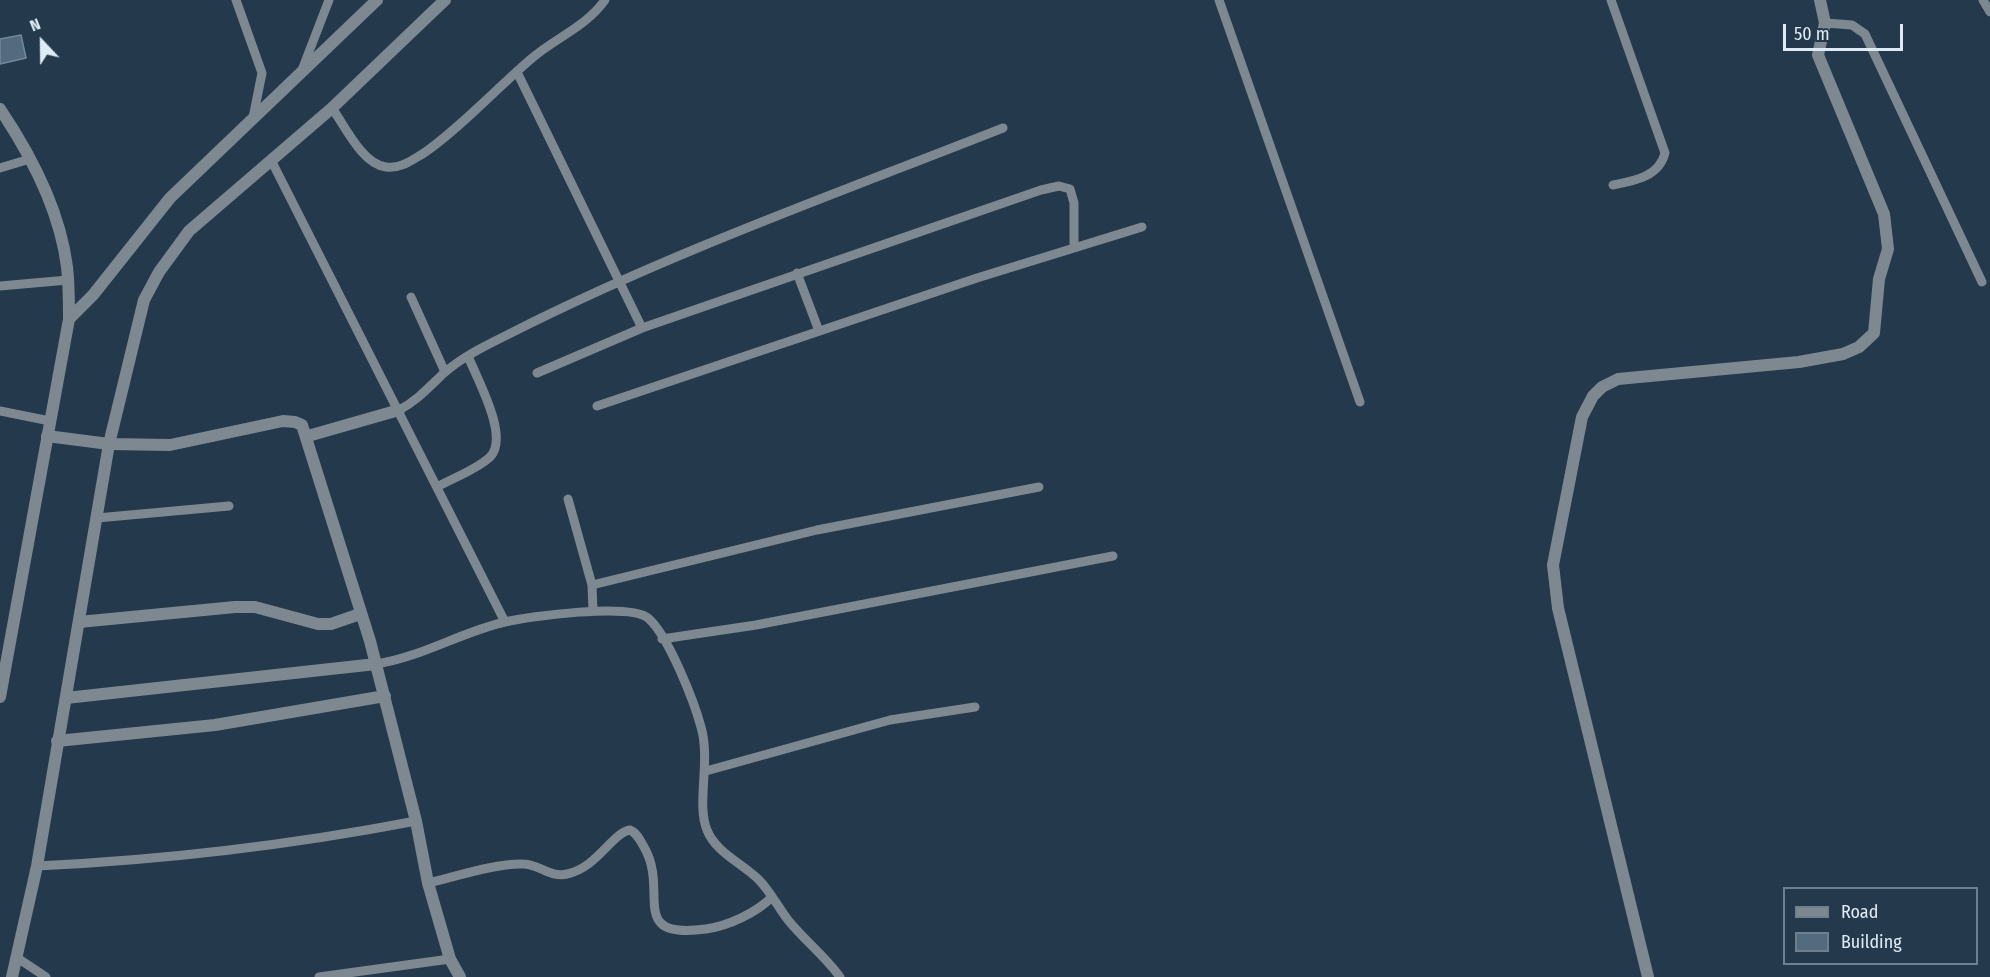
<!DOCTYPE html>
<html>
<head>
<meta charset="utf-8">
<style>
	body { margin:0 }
	#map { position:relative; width:1990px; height:977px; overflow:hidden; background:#24394b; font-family:"Fira Sans Condensed",sans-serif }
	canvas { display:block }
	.legend { position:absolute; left:1783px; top:887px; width:195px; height:78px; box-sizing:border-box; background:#24394b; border:2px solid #6e808f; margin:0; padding:8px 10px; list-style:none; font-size:18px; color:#deebf6 }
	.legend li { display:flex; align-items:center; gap:12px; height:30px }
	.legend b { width:30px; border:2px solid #6e808f }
	.north { position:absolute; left:12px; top:12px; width:60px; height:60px; -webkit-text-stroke:4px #24394b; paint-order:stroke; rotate:338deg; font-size:16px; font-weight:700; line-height:24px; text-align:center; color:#deebf6 }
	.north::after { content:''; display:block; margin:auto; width:21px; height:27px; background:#deebf6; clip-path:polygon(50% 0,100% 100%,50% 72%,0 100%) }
	.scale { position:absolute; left:1783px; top:24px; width:120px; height:27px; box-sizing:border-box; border:3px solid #deebf6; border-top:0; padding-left:8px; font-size:18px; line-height:21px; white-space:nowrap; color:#deebf6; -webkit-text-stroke:4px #24394b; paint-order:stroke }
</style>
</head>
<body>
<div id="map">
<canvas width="1990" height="977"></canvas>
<ul class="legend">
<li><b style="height:8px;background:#7d8891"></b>Road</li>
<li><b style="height:16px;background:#546b7f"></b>Building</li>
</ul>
<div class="north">N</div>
<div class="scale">50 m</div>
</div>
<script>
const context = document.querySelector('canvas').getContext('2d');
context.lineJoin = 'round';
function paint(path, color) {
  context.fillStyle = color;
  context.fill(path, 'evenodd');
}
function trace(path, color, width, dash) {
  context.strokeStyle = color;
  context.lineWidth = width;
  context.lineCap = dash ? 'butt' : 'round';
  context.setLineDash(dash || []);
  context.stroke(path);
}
const building = new Path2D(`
	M21 35 26 58 0 64V39Z`);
paint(building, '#546b7f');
trace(building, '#71899d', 1.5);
trace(new Path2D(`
	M236 0 262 73 253 118
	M1219 0 1360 402
	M1611 0 1665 153C1659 177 1634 181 1613 185
	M1983 0 1990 12
	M1825 23 1852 25 1865 34 1982 282
	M302 70 329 0
	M517 72 642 328
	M332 108C345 126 362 164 386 167 401 169 412 160 424 153 459 129 497 88 531 59 555 38 586 27 605 0
	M271 160 505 622
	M0 168 30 159
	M797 273 819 331
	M0 286 68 280
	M411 297 445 372
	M537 373 642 328 1041 190 1059 186 1070 189 1074 203V248
	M597 406 977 278 1142 227
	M399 410C417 401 430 386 444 373 463 356 489 344 511 333 669 253 838 193 1003 128
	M0 411 50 421
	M437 487C453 478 476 470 490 457 510 437 477 379 468 356
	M568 499 592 585 593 611
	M97 518 229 506
	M592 585 817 530 1039 487
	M662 639 756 625 1113 556
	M376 664C422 657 461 632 505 622 530 616 630 603 648 618 668 635 694 701 701 727 711 761 696 804 707 830 716 853 742 863 759 880 770 891 778 907 788 920 804 940 825 956 840 977
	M706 771 890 720 975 707
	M37 866C164 860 291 845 416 821
	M428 883C454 877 497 863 523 864 539 864 550 878 567 874 597 868 612 833 630 830 637 833 640 840 644 847 670 891 626 940 706 929 728 926 756 913 772 897
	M16 957 46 977
	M319 977 450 959`), '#7d8891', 9);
trace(new Path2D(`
	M47 436 109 444 170 445 283 421 295 422 302 425 370 641 416 821 428 883 450 959 460 977
	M308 436 399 410
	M79 622 235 607H255L318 624H331L360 614
	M66 698 376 664
	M57 741 215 725 385 696
	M1648 977 1558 608 1553 565 1582 417 1593 396 1602 387 1618 379 1799 362 1843 354 1859 347 1874 333 1879 279 1888 249 1884 214 1818 55 1825 23 1820 0`), '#7d8891', 12);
trace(new Path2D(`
	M0 109C31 155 60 211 67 267 69 284 69 302 69 319L0 697
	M69 319 93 295 170 198 377 0
	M12 977 37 866 109 444 144 300 159 272 189 231 332 108 445 0`), '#7d8891', 12);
</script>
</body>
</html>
